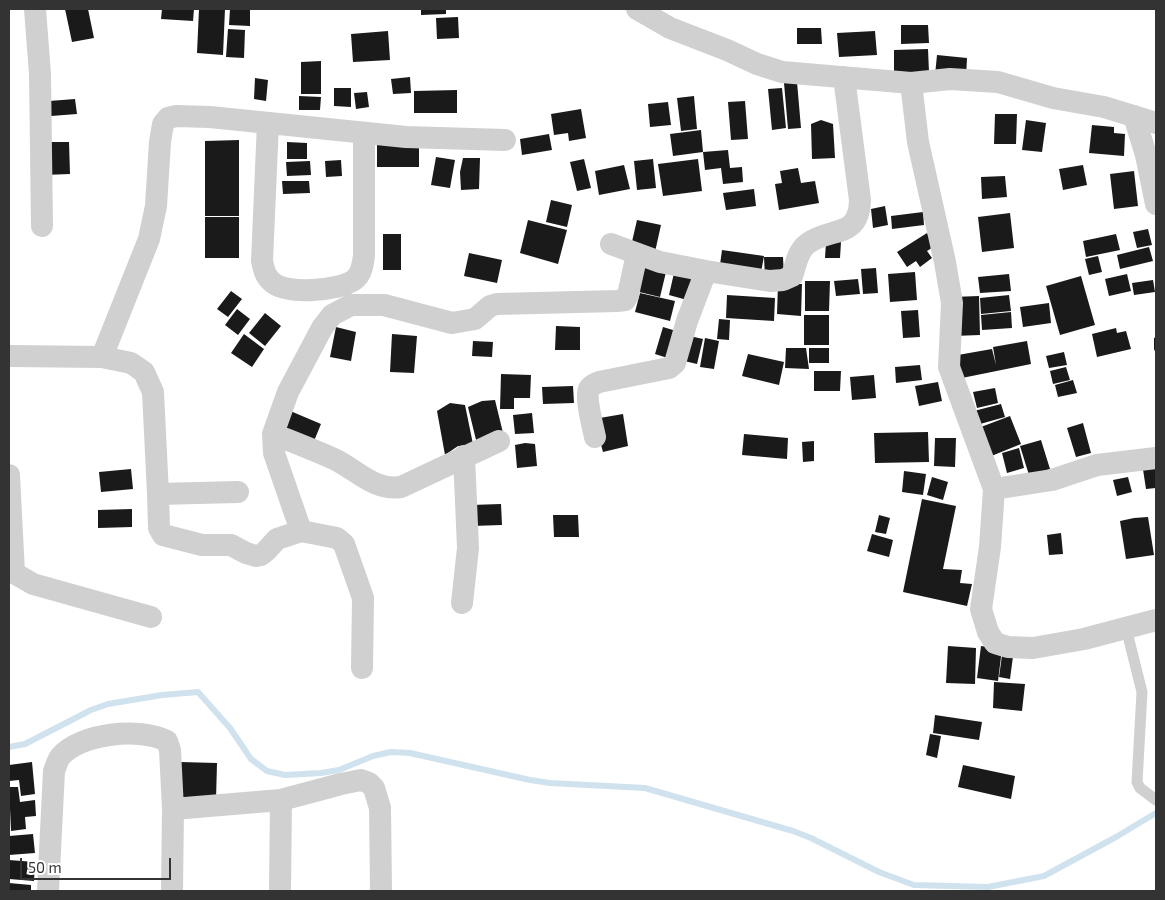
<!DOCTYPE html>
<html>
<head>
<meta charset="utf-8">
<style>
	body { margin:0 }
	#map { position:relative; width:1165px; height:900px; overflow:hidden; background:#fff; font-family:"Exo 2",sans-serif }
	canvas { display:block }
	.frame { position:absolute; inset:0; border:10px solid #333; pointer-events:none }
	.scale { position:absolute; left:20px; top:858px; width:151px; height:22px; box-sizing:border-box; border:2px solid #333; border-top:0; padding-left:6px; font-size:15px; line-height:18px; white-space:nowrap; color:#333; -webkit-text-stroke:4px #fff; paint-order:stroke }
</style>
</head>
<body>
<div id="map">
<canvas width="1165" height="900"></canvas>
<div class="frame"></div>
<div class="scale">50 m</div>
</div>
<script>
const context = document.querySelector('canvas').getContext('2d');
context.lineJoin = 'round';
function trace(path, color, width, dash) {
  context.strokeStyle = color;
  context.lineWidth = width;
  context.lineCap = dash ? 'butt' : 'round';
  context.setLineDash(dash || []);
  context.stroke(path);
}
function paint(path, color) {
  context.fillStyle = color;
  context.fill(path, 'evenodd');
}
trace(new Path2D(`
	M9 747 25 744 91 710 108 704 162 695 198 692 230 728 251 759 267 771 285 775 321 773 339 770 373 756 391 752 410 753 530 780 550 783 645 788 793 831 811 838 879 872 914 885 988 887 1044 876 1116 837 1156 813`), '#cfe2ee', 6);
paint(new Path2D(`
	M65 9H88L94 38 72 42Z
	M162 9H194L193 21 161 19Z
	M199 9H225L223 55 197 53Z
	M230 9H250V26L229 25Z
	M421 9H446V14L421 15Z
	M458 17 459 38 437 39 436 18Z
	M901 25H928L929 43 901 44Z
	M797 28H821L822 44H797Z
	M228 29 245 30 244 58 226 57Z
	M388 31 390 60 353 62 351 34Z
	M875 31 877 55 839 57 837 33Z
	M928 49 929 72H894V50Z
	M937 55 967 58 966 78 935 75Z
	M321 61V94H301V62Z
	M410 77 411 93 393 94 391 79Z
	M255 78 268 80 266 101 254 99Z
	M797 82 801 128 788 129 784 83Z
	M334 88H351V107L334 106Z
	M782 88 786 128 772 130 768 89Z
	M457 90V113H414V91Z
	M367 92 369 107 356 109 354 93Z
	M299 96 321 97 320 110H299Z
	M694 96 697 129 681 131 677 98Z
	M75 99 77 114 51 116 49 101Z
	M745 101 748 139 731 140 728 102Z
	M668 102 671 125 650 127 648 104Z
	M581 109 586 138 569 141 568 133 554 135 551 114Z
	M995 114H1017L1016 144H994Z
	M821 120 833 124 835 158 812 159 811 124Z
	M1026 120 1046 123 1042 152 1022 150Z
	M1092 125 1114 127V133L1125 134 1124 156 1089 153Z
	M701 130 703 152 673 156 670 134Z
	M549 134 552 150 522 155 520 139Z
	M239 140V216H205V141Z
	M377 140H419V167H377Z
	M44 142H69L70 174 44 175Z
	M287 142 307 143V159H287Z
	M728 150 730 168 742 167 743 182 723 184 721 168 705 170 703 152Z
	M436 157 455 160 450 188 431 185Z
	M463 158H480L479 189 461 190 460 172Z
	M584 159 591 188 577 191 570 162Z
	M653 159 656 188 637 190 634 161Z
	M698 159 702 191 663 196 658 164Z
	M341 160 342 176 326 177 325 161Z
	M310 161 311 175 287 176 286 162Z
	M624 165 630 189 599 195 595 171Z
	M1083 165 1087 185 1063 190 1059 169Z
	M798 168 801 183 815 181 819 203 779 210 775 184 782 183 780 171Z
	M1134 171 1138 206 1114 209 1110 174Z
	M1005 176 1007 197 982 199 981 177Z
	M282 181H309L310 193 283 194Z
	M754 189 756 206 726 210 723 193Z
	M551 200 572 205 567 227 546 222Z
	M885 206 888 225 873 228 871 209Z
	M923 212 924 225 892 229 891 216Z
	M1010 213 1014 248 982 252 978 217Z
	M205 217H239V258H205Z
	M528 220 567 230 558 264 520 253Z
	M637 220 661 225 655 252 631 246Z
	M1148 229 1152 245 1137 248 1133 232Z
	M927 233 935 246 927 251 932 258 920 267 916 261 907 267 897 252Z
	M383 234H401V270H383Z
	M1116 234 1120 250 1086 257 1083 241Z
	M826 242H841L840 258H825Z
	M1149 247 1153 261 1120 269 1117 255Z
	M722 250 764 256 760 278 719 272Z
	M469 253 502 260 497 283 464 276Z
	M1098 256 1102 272 1089 275 1085 259Z
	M764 257H783L784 277 765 278Z
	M638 265 666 272 660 297 631 290Z
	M876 268 878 293 863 294 861 269Z
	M915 272 917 300 890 302 888 274Z
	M674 273 693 278 687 300 669 295Z
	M1009 274 1011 291 980 293 978 277Z
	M1127 274 1131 291 1109 296 1105 279Z
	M1081 276 1095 325 1060 335 1046 286Z
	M858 279 860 294 836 296 834 281Z
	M1153 280 1155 292 1134 295 1132 283Z
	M805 281H830L829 311H805Z
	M778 284H802L801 316 777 314Z
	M231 291 242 299 228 317 217 309Z
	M640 293 675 301 670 321 635 312Z
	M727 295 775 298 774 321 726 318Z
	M1009 295 1011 311 981 314 980 298Z
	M979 296 980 335 953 336 952 297Z
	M1049 303 1051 323 1023 327 1020 307Z
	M237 309 250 319 238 335 225 325Z
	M918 310 920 337 903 338 901 311Z
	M1011 312 1012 328 982 330 981 315Z
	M265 313 281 326 265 346 249 333Z
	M804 315H829V345H804Z
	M719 319 730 320 729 340 717 339Z
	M556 326 580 327V350H555Z
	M336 327 356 332 351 361 330 357Z
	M663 327 683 333 674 360 655 354Z
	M1116 328 1117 333 1126 331 1131 349 1097 357 1092 334Z
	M244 334 264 349 252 367 231 353Z
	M392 334 417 336 414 373 390 372Z
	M685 335 703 339 697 364 680 360Z
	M1156 337V354L1154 349V338Z
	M705 338 719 341 714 369 700 367Z
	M473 341 493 342 492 357 472 356Z
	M1027 341 1031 364 957 379 952 356 992 349 996 365 993 347Z
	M786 348H806L809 369 785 368Z
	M809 348H829V363H809Z
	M1064 352 1067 365 1049 368 1046 356Z
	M748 354 784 362 779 385 742 376Z
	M920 365 922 380 896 383 895 367Z
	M1066 367 1070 380 1053 384 1050 371Z
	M814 371H841L840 391H814Z
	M501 374 531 375 530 398H514V409H500Z
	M874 375 876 398 852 400 850 377Z
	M1073 380 1077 393 1058 397 1055 385Z
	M938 382 942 401 919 406 915 386Z
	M573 386 574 403 543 404 542 387Z
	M995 388 998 403 977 408 973 392Z
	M495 400 504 437 477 444 468 407 482 401Z
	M450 403 465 405 474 449 458 446 445 455 437 411Z
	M1001 404 1005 417 973 426 970 412Z
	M288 410 321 424 312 446 279 432Z
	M532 413 534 433 515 434 513 415Z
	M623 414 628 446 603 452 594 419Z
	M1010 416 1021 444 984 459 973 430Z
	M1083 423 1091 453 1076 457 1067 428Z
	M928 432 929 462 875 463 874 433Z
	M744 434 788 438 787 459 742 455Z
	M935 438H956L955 467 934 466Z
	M1041 440 1050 469 1029 475 1020 446Z
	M814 441V461L803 462 802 442Z
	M525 443 535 444 537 466 517 468 515 445Z
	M1019 448 1024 468 1007 473 1002 453Z
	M1156 461V488L1146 489 1142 463Z
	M131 469 133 489 101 492 99 472Z
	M904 471 926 474 923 495 902 492Z
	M932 477 948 482 943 500 927 495Z
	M1128 477 1132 492 1117 496 1113 480Z
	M922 499 956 506 943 569 962 570 960 583 972 584 967 606 903 592Z
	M501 504 502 525 472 526 471 505Z
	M132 509V527L98 528V510Z
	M553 515H578L579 537H554Z
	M879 515 890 518 886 534 875 532Z
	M1148 517 1154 555 1126 559 1120 521 1134 518Z
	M1061 533 1063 554 1049 555 1047 535Z
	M872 534 893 540 889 557 867 551Z
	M948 646 976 648 975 684 946 683Z
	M981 646 1002 649 998 681 977 678Z
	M1003 648 1014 649 1010 679 999 677Z
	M994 682 1025 684 1022 711 993 708Z
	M935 715 982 722 979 740 933 733Z
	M930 734 941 736 937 758 926 755Z
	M32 762 35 794 21 796 19 780 9 781V765Z
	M180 762 217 763 216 800 179 799Z
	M963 765 1015 776 1011 799 958 787Z
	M9 787H18L20 802 35 800 36 816 25 817 26 829 11 831Z
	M33 834 35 853 9 855V836Z
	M9 860 35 862 34 881 9 879Z
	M9 883 31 885V891H9Z`), '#1a1a1a');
trace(new Path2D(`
	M1126 628 1142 692 1137 782 1140 788 1156 800`), '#d0d0d0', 11);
trace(new Path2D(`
	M35 9 40 74 42 226
	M637 9 670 28 727 50 757 64 782 72 911 83 950 79 998 82 1053 98 1104 107 1156 123
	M911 83 918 142 945 262 952 303 949 367 994 489 990 547 981 609 988 632 995 643 1008 647 1033 648 1084 639 1156 620
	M1134 116 1146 155 1156 204
	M268 123 262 261C264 270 265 276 272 282 286 295 339 291 354 280 362 274 363 264 364 255V133
	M611 244 660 262 706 271 770 281 783 280 792 276C796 265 797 252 807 244 830 226 859 240 860 200L844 77
	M9 356 102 357 149 239 156 206 160 142 163 124 168 118 176 116 210 117 406 137 505 140
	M102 357 131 363 144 372 153 392 158 494 238 492
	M273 434C293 442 314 450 334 459 357 470 374 491 401 487L499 441
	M595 437C593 427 585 398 589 389 591 385 595 384 599 382L669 368 675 363 687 321 706 271
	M9 475 14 573
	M994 489 1052 480 1097 465 1156 458
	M158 494 159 528 163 535 202 545H231L246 553 256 556 261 555 266 551 277 539 301 531 274 453 273 434 288 392 322 328 332 315 351 305H384L452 323 475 319 490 306 497 304 617 301 625 300 628 295 637 254
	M301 531 337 538 344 544 363 598 362 668
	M9 570 33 584 151 617
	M462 603 468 548 464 456
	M173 809 281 800 341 784 361 780 369 783 374 788 380 808 381 891
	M48 891 54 771C56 767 57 761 60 757 80 733 140 727 167 741L170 750 173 809 172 891
	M280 891 281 800`), '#d0d0d0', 22);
</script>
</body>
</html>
